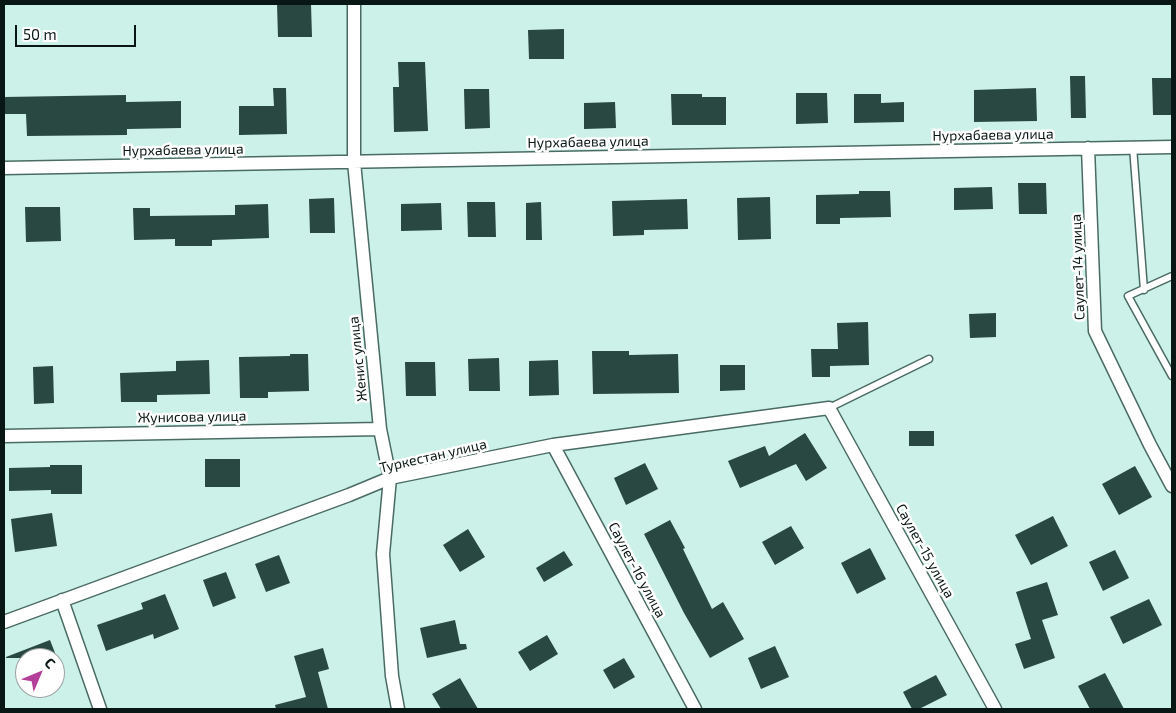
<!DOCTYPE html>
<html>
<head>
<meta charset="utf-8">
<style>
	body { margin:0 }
	#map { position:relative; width:1176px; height:713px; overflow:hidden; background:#ccf1e8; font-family:"Exo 2",sans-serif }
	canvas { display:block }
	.frame { position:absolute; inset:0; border:5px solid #091714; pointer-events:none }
	.north { position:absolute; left:15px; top:648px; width:50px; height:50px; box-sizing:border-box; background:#fff; border:1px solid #9da2a1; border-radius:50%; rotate:45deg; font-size:14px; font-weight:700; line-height:20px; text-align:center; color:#091714 }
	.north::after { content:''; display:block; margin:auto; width:18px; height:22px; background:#b33f98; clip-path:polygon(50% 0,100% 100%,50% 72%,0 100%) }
	.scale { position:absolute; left:15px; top:25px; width:121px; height:22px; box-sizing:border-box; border:2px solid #091714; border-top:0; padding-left:6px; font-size:15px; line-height:18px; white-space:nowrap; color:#091714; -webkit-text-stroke:4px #fff; paint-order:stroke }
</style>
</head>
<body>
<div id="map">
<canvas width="1176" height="713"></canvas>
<div class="frame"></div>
<div class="north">С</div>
<div class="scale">50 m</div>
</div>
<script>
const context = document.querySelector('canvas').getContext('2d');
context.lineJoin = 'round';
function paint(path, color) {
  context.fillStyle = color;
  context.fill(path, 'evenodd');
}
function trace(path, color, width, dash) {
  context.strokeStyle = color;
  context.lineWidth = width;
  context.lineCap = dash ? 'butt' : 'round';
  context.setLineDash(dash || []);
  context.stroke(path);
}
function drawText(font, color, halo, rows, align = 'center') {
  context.font = font + ' "Exo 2",sans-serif';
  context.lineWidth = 5;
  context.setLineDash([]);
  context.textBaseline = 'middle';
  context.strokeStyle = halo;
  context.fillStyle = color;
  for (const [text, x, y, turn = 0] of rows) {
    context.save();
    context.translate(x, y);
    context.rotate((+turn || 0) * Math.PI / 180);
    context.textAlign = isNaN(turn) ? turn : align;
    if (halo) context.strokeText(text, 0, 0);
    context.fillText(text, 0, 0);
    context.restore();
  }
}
paint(new Path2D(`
	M277 4H311L312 37H278Z
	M564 29V59H529L528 30Z
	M398 62H425L428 131 394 132 393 87H399Z
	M1070 76H1085L1086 118H1071Z
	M1152 78H1172V115H1153Z
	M273 88H286L287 134 239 135V106H274Z
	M1036 88 1037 121 974 122V90Z
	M464 89H489L490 128 465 129Z
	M796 93H827L828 123 796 124Z
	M671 94H702V97H726V125H672Z
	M854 94H881V103L904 102V122L854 123Z
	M126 95V102L181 101V128L127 129V135L27 136 26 114H4V97Z
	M615 102 616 128 584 129V103Z
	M1018 183H1046L1047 214H1019Z
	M992 187 993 209 954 210V188Z
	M859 191H890L891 217 840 218V224H816V195L859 194Z
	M770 197 771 239 738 240 737 198Z
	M334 198 335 233H310L309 199Z
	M687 199 688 229 644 230V235L613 236 612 201Z
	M467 202H495L496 237H468Z
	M541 202 542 240H526V203Z
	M441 203 442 230 401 231V204Z
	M268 204 269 238 212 240V246H175V239L134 240 133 208H150V216L235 215V205Z
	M25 207H60L61 241 26 242Z
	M996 313V337L970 338 969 314Z
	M868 322 869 365 830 366V377H812L811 349H838L837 323Z
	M592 351H629V355L678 354 679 393 593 394Z
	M290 354H308L309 391 268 392V398H240L239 357 290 356Z
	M499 358 500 391H469L468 359Z
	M209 360 210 394 157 395V402H121L120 373 176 371V361Z
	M558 360 559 395 529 396V361Z
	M405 362H435L436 396H406Z
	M720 365H745V390L720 391Z
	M53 366 54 403 34 404 33 367Z
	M909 431H934V446H909Z
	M805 433 827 468 806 481 796 464 740 488 728 461 765 446 769 456Z
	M205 459H240V487H205Z
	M645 463 658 489 626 505 614 478Z
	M50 465H82V494H51V490L9 491V468L50 467Z
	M1135 466 1152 497 1119 515 1102 484Z
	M52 513 57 546 15 552 11 519Z
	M1053 516 1068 546 1031 565 1015 535Z
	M670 520 685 548 683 549 712 609 723 602 744 639 710 658 684 613 644 534Z
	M791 526 804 548 775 565 762 542Z
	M468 529 485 557 460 572 443 545Z
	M870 548 886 579 857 594 841 563Z
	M1115 550 1129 578 1103 591 1089 562Z
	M564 551 573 565 544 582 536 568Z
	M279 555 290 583 266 592 255 564Z
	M226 572 236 598 213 607 203 580Z
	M1047 582 1058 615 1042 620 1055 658 1024 669 1015 644 1031 639 1016 592Z
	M165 594 179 629 154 639 153 634 106 651 97 625 143 609 141 603Z
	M1149 599 1162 625 1123 644 1110 617Z
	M455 620 460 644H466L467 649 427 658 420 628Z
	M547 635 558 654 530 671 518 652Z
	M50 640 57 658H6V657Z
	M775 646 789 677 761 689 748 658Z
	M323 648 329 669 318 672 328 709H276L275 705 306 697 294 656Z
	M624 658 635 677 614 689 603 670Z
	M1105 673 1124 709H1090L1078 686Z
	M936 675 947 695 919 709H912L903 692Z
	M460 678 478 709H441L432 694Z`), '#284841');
const service = new Path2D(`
	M1133 147 1144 290
	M1172 276 1128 296 1172 376
	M829 408 929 359`);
const minor = new Path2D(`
	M354 4V162L380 429 390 478 383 554 392 676 398 709
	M1088 148 1095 331 1150 445 1172 486
	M4 168 1172 147
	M4 436 380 429
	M553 445 695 709
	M62 600 100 709
	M4 622 349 495 390 478 553 445 829 408 995 709`);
trace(service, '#4a6b63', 9);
trace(minor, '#4a6b63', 15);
trace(service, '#fff', 6);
trace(minor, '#fff', 12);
drawText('14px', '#091714', '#fff', [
	["Нурхабаева улица",993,135,-1],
	["Нурхабаева улица",588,142,-1],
	["Нурхабаева улица",183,150,-1],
	["Саулет-14 улица",1078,267,-92],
	["Женис улица",358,359,-96],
	["Жунисова улица",192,417,-1],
	["Туркестан улица",433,456,-13],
	["Саулет-15 улица",925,551,61],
	["Саулет-16 улица",637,570,62]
]);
</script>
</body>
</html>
